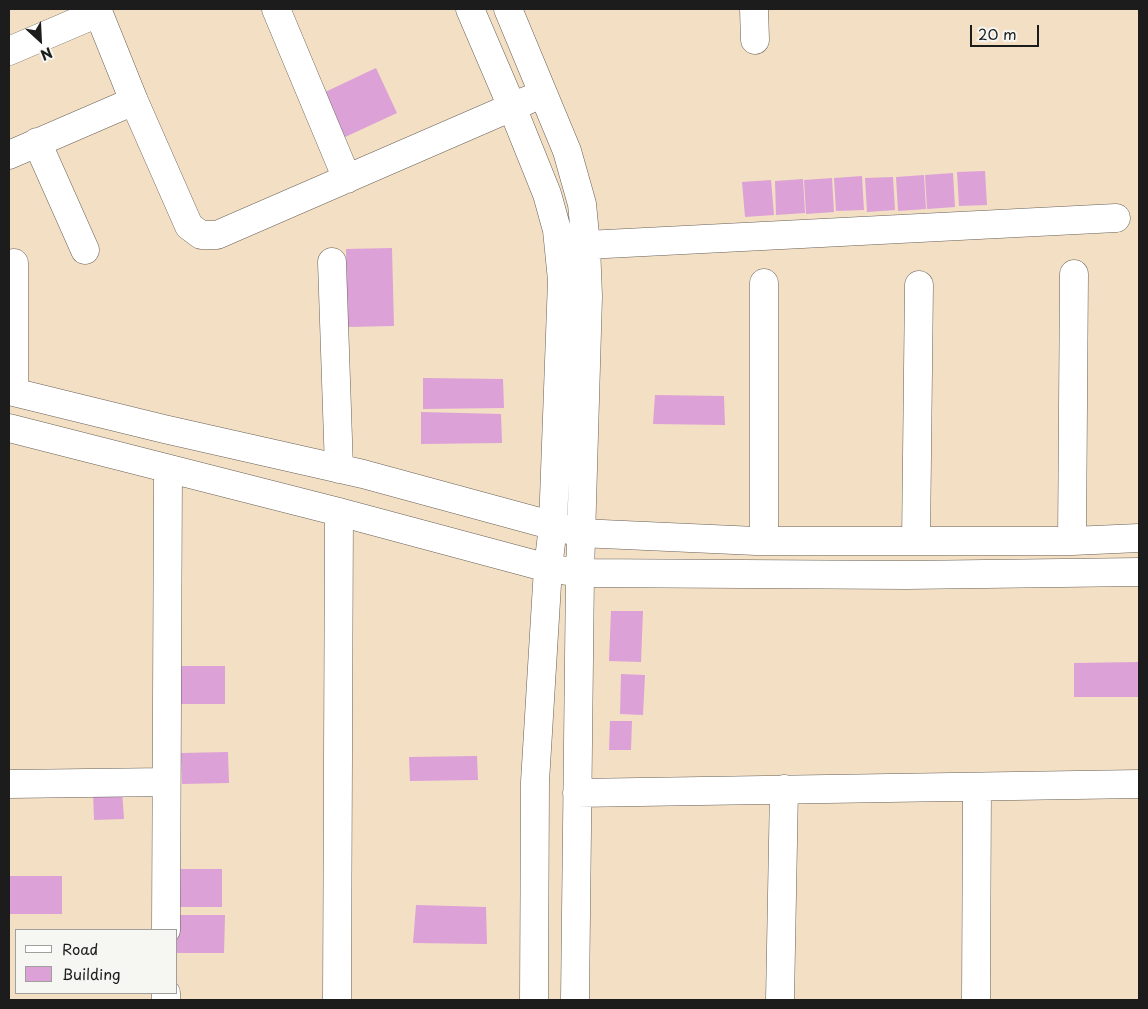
<!DOCTYPE html>
<html>
<head>
<meta charset="utf-8">
<style>
	body { margin:0 }
	#map { position:relative; width:1148px; height:1009px; overflow:hidden; background:#f3dfc4; font-family:"Playpen Sans",sans-serif }
	canvas { display:block }
	.frame { position:absolute; inset:0; border:10px solid #1c1c1c; pointer-events:none }
	.legend { position:absolute; left:15px; top:929px; width:162px; height:65px; box-sizing:border-box; background:#f6f6f2; border:1px solid #9f9f9c; margin:0; padding:6px 9px; list-style:none; font-size:15px; color:#1c1c1c }
	.legend li { display:flex; align-items:center; gap:10px; height:25px }
	.legend b { width:25px; border:1px solid #9f9f9c }
	.north { position:absolute; left:15px; top:15px; width:50px; height:50px; -webkit-text-stroke:4px #f6f6f2; paint-order:stroke; rotate:155deg; font-size:14px; font-weight:700; line-height:20px; text-align:center; color:#1c1c1c }
	.north::after { content:''; display:block; margin:auto; width:18px; height:22px; background:#1c1c1c; clip-path:polygon(50% 0,100% 100%,50% 72%,0 100%) }
	.scale { position:absolute; left:970px; top:25px; width:69px; height:22px; box-sizing:border-box; border:2px solid #1c1c1c; border-top:0; padding-left:6px; font-size:15px; line-height:18px; white-space:nowrap; color:#1c1c1c; -webkit-text-stroke:4px #f6f6f2; paint-order:stroke }
</style>
</head>
<body>
<div id="map">
<canvas width="1148" height="1009"></canvas>
<div class="frame"></div>
<ul class="legend">
<li><b style="height:6px;background:#fff"></b>Road</li>
<li><b style="height:14px;background:#dca1d7"></b>Building</li>
</ul>
<div class="north">N</div>
<div class="scale">20 m</div>
</div>
<script>
const context = document.querySelector('canvas').getContext('2d');
context.lineJoin = 'round';
function paint(path, color) {
  context.fillStyle = color;
  context.fill(path, 'evenodd');
}
function trace(path, color, width, dash) {
  context.strokeStyle = color;
  context.lineWidth = width;
  context.lineCap = dash ? 'butt' : 'round';
  context.setLineDash(dash || []);
  context.stroke(path);
}
paint(new Path2D(`
	M376 68 397 113 343 138 323 93Z
	M985 171 987 205 959 206 957 172Z
	M953 173 955 207 927 209 925 175Z
	M924 175 926 209 898 211 896 177Z
	M862 176 864 210 836 211 834 178Z
	M893 177 895 210 867 212 865 178Z
	M832 178 834 212 806 214 804 180Z
	M803 179 805 213 776 215 775 181Z
	M771 180 774 215 745 217 742 182Z
	M392 248 394 326 348 327 346 249Z
	M423 378 503 379 504 408 423 409Z
	M655 395 724 396 725 425 653 424Z
	M421 412 501 414 502 443 421 444Z
	M611 611H643L641 662 609 661Z
	M1139 662V697H1074V663Z
	M172 666H225V704H172Z
	M621 674 645 675 643 715 620 714Z
	M610 721H632L631 750H609Z
	M228 752 229 783 182 784 181 753Z
	M477 756 478 780 410 781 409 757Z
	M122 790 124 819 94 820 93 791Z
	M169 869H222V907H169Z
	M9 876H62V914H9Z
	M416 905 486 907 487 944 413 943Z
	M172 915H225L224 953H176V930Z`), '#dca1d7');
const minor = new Path2D(`
	M97 9 134 101 189 226 201 235H217L528 100
	M276 9 347 179
	M470 9 512 107 547 194 557 230 562 280 553 526 548 568 535 782 534 1000
	M508 9 567 151 582 204 586 245 588 296 580 573 575 1000
	M754 9 755 40
	M9 51 98 13
	M37 142 85 250
	M9 155 134 101
	M569 244 586 245 1116 218
	M332 262 339 469
	M9 391 164 429 363 474 580 533 756 541H1072L1139 538
	M14 392V263
	M9 428 339 512 548 568 580 573 907 575 1139 572
	M764 540V283
	M916 541 919 285
	M1072 541 1074 274
	M9 784 166 782
	M577 793 1139 784
	M166 930 168 469
	M166 993V1000
	M337 1000 339 512
	M780 1000 784 789
	M976 1000 977 787`);
trace(minor, '#676057', 29);
trace(minor, '#fff', 28);
</script>
</body>
</html>
